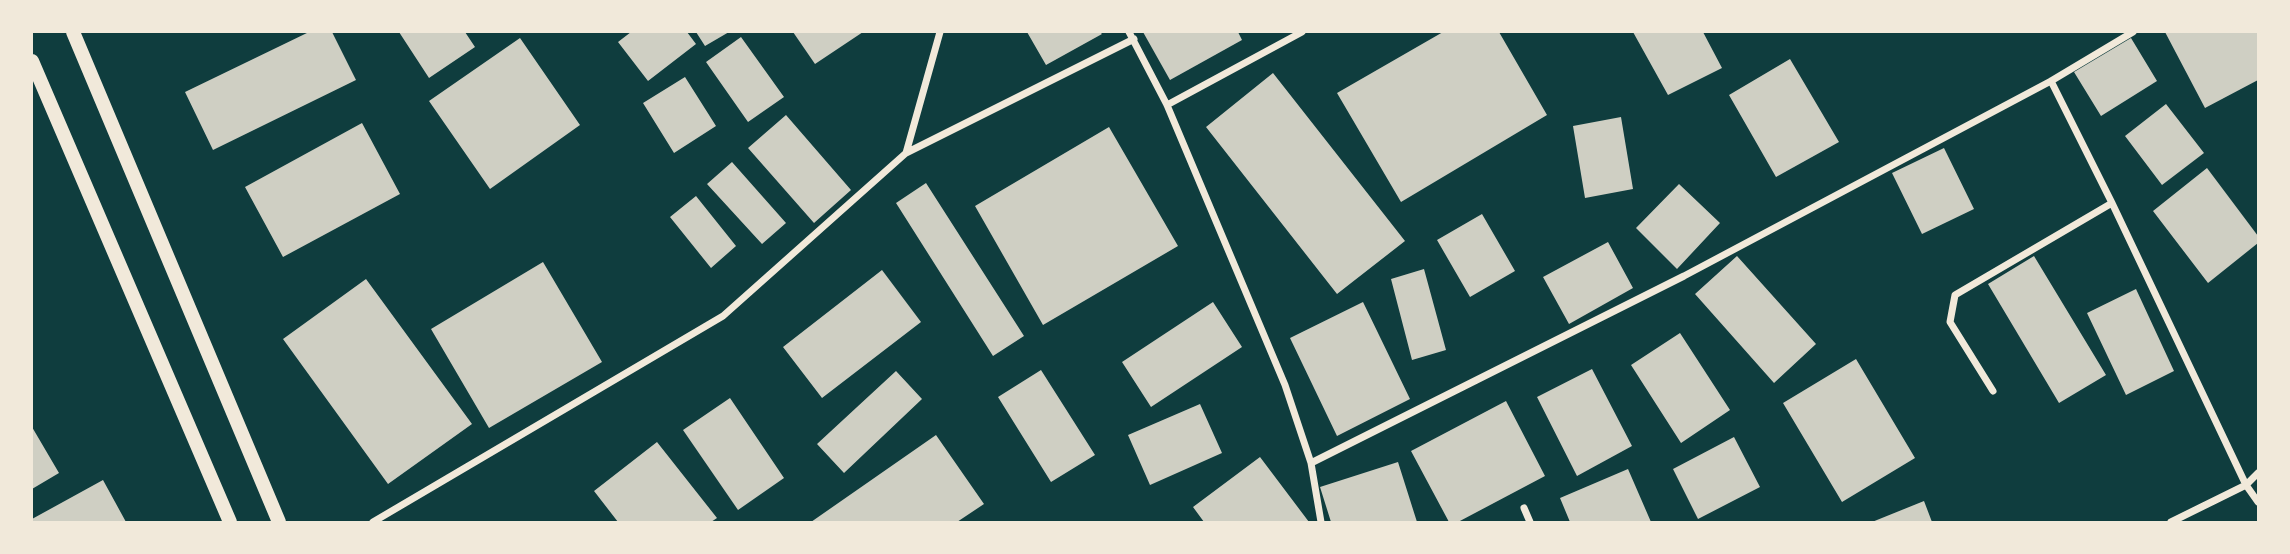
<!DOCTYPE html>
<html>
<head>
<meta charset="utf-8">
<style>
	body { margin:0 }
	#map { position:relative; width:2290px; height:554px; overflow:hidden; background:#0f3d3e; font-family:"Fira Sans Condensed",sans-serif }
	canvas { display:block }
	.frame { position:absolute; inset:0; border:33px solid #f1e9da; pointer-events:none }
</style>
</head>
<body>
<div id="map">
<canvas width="2290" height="554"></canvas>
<div class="frame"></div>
</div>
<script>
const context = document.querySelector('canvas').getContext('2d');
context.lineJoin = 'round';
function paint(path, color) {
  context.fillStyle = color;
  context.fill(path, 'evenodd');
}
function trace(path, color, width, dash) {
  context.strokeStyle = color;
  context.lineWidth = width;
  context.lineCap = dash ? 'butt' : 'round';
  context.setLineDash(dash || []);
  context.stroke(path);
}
paint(new Path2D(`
	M309 32H332L356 80 213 150 185 92Z
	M399 32H465L475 47 429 78Z
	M631 32H687L696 44 648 81 618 42Z
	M696 32H729L705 46Z
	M793 32H863L815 64Z
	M1027 32H1100L1102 34 1046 65Z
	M1143 32H1238L1242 40 1170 80Z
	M1443 32H1499L1547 115 1401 202 1337 93Z
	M1633 32H1703L1722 68 1668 95Z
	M2165 32H2258V80L2205 108Z
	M741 37 784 97 748 122 706 62Z
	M520 38 580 125 490 189 429 101Z
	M2131 38 2157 81 2101 116 2074 72Z
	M1790 59 1839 142 1776 177 1729 95Z
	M1273 73 1405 241 1337 294 1206 127Z
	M685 77 716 126 674 153 643 103Z
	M2166 104 2204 153 2162 185 2125 136Z
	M786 115 851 190 814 223 748 148Z
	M1621 117 1633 189 1585 198 1573 126Z
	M362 123 400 194 283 257 245 187Z
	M1109 127 1178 246 1043 325 975 206Z
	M1944 148 1974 209 1922 234 1892 173Z
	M732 162 786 223 762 244 707 184Z
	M2207 168 2258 236V243L2208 283 2153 211Z
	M926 183 1024 336 993 356 896 203Z
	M1679 184 1720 223 1677 269 1636 228Z
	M696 196 736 246 711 268 670 217Z
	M1482 214 1515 271 1470 297 1437 240Z
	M1608 242 1633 288 1569 324 1543 277Z
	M1737 256 1816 344 1774 383 1695 294Z
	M2034 256 2106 375 2059 403 1988 284Z
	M543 262 602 362 489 428 431 329Z
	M1424 269 1446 350 1412 360 1391 279Z
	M882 270 921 322 822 398 783 347Z
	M366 279 472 424 388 484 283 339Z
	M2136 289 2174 371 2126 395 2087 313Z
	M1213 302 1242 347 1151 407 1122 362Z
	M1363 302 1410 399 1337 436 1290 338Z
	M1680 333 1730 410 1681 443 1631 365Z
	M1856 359 1915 458 1842 502 1783 403Z
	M1592 369 1632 446 1577 476 1537 397Z
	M1041 370 1095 455 1051 482 998 397Z
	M896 371 922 399 844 473 817 444Z
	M730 398 784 478 738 510 683 430Z
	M1506 401 1545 476 1458 522H1449L1411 451Z
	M1200 404 1222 453 1150 485 1128 435Z
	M32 427 59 473 32 489Z
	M936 435 984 504 957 522H811Z
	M1734 437 1760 487 1698 519 1673 469Z
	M657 442 717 518 711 522H618L594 491Z
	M1260 457 1309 522H1204L1193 507Z
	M1398 462 1417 522H1331L1320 487Z
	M1628 469 1651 522H1570L1560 498Z
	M103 480 126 522H32V519Z
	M1924 501 1932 522H1872Z`), '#cfcfc3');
trace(new Path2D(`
	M1129 32 1167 105 1285 385 1311 463 1321 522
	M2051 81 2112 203 2246 485 2258 502
	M1167 105 1302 32
	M906 153 940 32
	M1993 391 1950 322 1955 295 2112 203
	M1311 463 1684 276 2051 81 2133 32
	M1524 508 1530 522
	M373 522 723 316 906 153 1134 39
	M2171 522 2246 485 2258 473`), '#f1e9da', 7);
trace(new Path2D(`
	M73 32 279 522
	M32 61 230 522`), '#f1e9da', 14);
</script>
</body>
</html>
